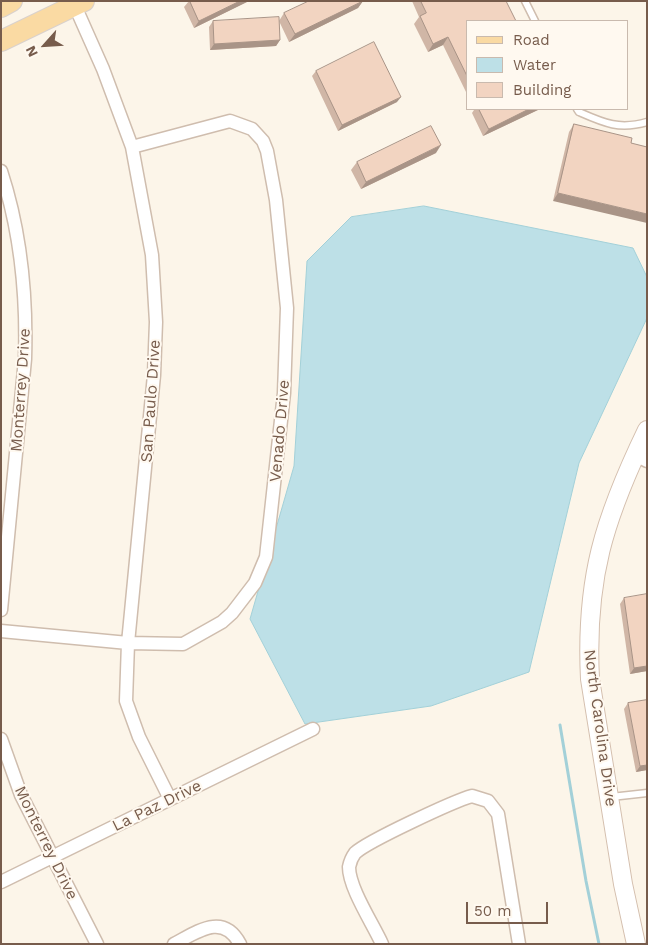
<!DOCTYPE html>
<html>
<head>
<meta charset="utf-8">
<style>
	body { margin:0 }
	#map { position:relative; width:648px; height:945px; overflow:hidden; background:#fcf5e9; font-family:"Work Sans",sans-serif }
	canvas { display:block }
	.frame { position:absolute; inset:0; border:2px solid #775c4c; pointer-events:none }
	.legend { position:absolute; left:466px; top:20px; width:162px; height:90px; box-sizing:border-box; background:#fff9f0; border:1px solid #c9baae; margin:0; padding:6px 9px; list-style:none; font-size:15px; color:#775c4c }
	.legend li { display:flex; align-items:center; gap:10px; height:25px }
	.legend b { width:25px; border:1px solid #c9baae }
	.north { position:absolute; left:20px; top:20px; width:50px; height:50px; -webkit-text-stroke:4px #fff9f0; paint-order:stroke; rotate:244deg; font-size:14px; font-weight:700; line-height:20px; text-align:center; color:#775c4c }
	.north::after { content:''; display:block; margin:auto; width:18px; height:22px; background:#775c4c; clip-path:polygon(50% 0,100% 100%,50% 72%,0 100%) }
	.scale { position:absolute; left:466px; top:902px; width:82px; height:22px; box-sizing:border-box; border:2px solid #775c4c; border-top:0; padding-left:6px; font-size:15px; line-height:18px; white-space:nowrap; color:#775c4c; -webkit-text-stroke:4px #fff9f0; paint-order:stroke }
</style>
</head>
<body>
<div id="map">
<canvas width="648" height="945"></canvas>
<div class="frame"></div>
<ul class="legend">
<li><b style="height:6px;background:#fadaa3"></b>Road</li>
<li><b style="height:14px;background:#bde0e7"></b>Water</li>
<li><b style="height:14px;background:#f2d4c1"></b>Building</li>
</ul>
<div class="north">N</div>
<div class="scale">50 m</div>
</div>
<script>
const context = document.querySelector('canvas').getContext('2d');
context.lineJoin = 'round';
function paint(path, color) {
  context.fillStyle = color;
  context.fill(path, 'evenodd');
}
function trace(path, color, width, dash) {
  context.strokeStyle = color;
  context.lineWidth = width;
  context.lineCap = dash ? 'butt' : 'round';
  context.setLineDash(dash || []);
  context.stroke(path);
}
function drawText(font, color, halo, rows, align = 'center') {
  context.font = font + ' "Work Sans",sans-serif';
  context.lineWidth = 4;
  context.setLineDash([]);
  context.textBaseline = 'middle';
  context.strokeStyle = halo;
  context.fillStyle = color;
  for (const [text, x, y, turn = 0] of rows) {
    context.save();
    context.translate(x, y);
    context.rotate((+turn || 0) * Math.PI / 180);
    context.textAlign = isNaN(turn) ? turn : align;
    if (halo) context.strokeText(text, 0, 0);
    context.fillText(text, 0, 0);
    context.restore();
  }
}
const water = new Path2D(`
	M424 206 633 248 647 277V318L579 463 529 672 431 706 305 724 250 619 294 466 307 261 351 217Z`);
paint(water, '#bde0e7');
trace(water, '#a3d0d8', 1);
trace(new Path2D(`
	M560 725 586 881 599 944`), '#a3d0d8', 3);
const service = new Path2D(`
	M525 1 535 21
	M577 109 579 112C604 123 619 130 647 122
	M611 797 647 793`);
const minor = new Path2D(`
	M75 6 103 69 132 147 152 255 156 322 154 375 128 643 126 701 139 737 170 799
	M1 171C21 232 27 295 25 359L1 610
	M635 455 647 461
	M1 631 128 643 183 644 222 622 232 613 255 583 266 557 284 393 287 308 276 200 267 151 263 141 252 129 230 121 132 147
	M1 739 21 795 97 944
	M1 882 313 729
	M174 944C197 932 223 912 240 944
	M382 944C373 924 349 888 349 867 350 862 352 857 355 853 368 841 454 801 472 796L488 801 498 814 519 944`);
const secondary = new Path2D(`
	M636 944 623 884 590 679C585 579 604 519 647 430`);
const primary = new Path2D(`
	M1 7 12 1
	M1 41 84 1`);
trace(service, '#cfbdae', 9);
trace(minor, '#cfbdae', 15);
trace(secondary, '#d4bfae', 20);
trace(primary, '#d9d1cd', 22);
trace(service, '#fff', 6);
trace(minor, '#fff', 12);
trace(secondary, '#fff', 18);
trace(primary, '#fadaa3', 20);
paint(new Path2D(`
	M189 1H249L194 28 184 7Z
	M363 1 358 8 289 42 279 21 280 40 276 46 210 50 209 27 213 21H279L284 13Z
	M412 1H506L467 21V94L443 45 428 52 414 24 419 17Z
	M316 71 397 102 338 131 312 76Z
	M474 109H540L483 136 472 113 474 110Z
	M574 124 631 143 553 201 569 132Z
	M436 153 361 189 351 170 357 162Z
	M624 598 647 671 630 674 620 604Z
	M647 700V770L636 772 624 709 628 703Z`), '#d0b6a6');
paint(new Path2D(`
	M240 1H249L194 28 199 21Z
	M363 1 358 8 289 42 295 34Z
	M448 37 443 45 428 52 433 44Z
	M280 40 276 46 210 50 214 44Z
	M401 97 397 102 338 131 342 125Z
	M529 109H540L483 136 489 129Z
	M441 145 436 153 361 189 366 182Z
	M558 193 647 214V223L553 201Z
	M647 666V671L630 674 634 668Z
	M647 765V770L636 772 640 766Z`), '#a99487');
const building = new Path2D(`
	M190 1H240L199 21Z
	M309 1H363L295 34 284 13Z
	M421 1H506L516 21H467V76L448 37 433 44 420 16 426 13Z
	M279 17 280 40 214 44 213 21Z
	M374 42 401 97 342 125 316 71Z
	M479 109H529L489 129Z
	M574 124 632 138 631 143 647 147V214L558 193Z
	M431 126 441 145 366 182 357 162Z
	M647 594V666L634 668 624 598Z
	M647 700V765L640 766 628 703Z`);
paint(building, '#f2d4c1');
trace(building, '#a99487', 1);
drawText('16px', '#775c4c', '#fff9f0', [
	["Monterrey Drive",21,390,-86],
	["San Paulo Drive",151,401,-86],
	["Venado Drive",280,431,-85],
	["North Carolina Drive",600,728,82],
	["La Paz Drive",157,806,-26],
	["Monterrey Drive",46,843,64]
]);
</script>
</body>
</html>
